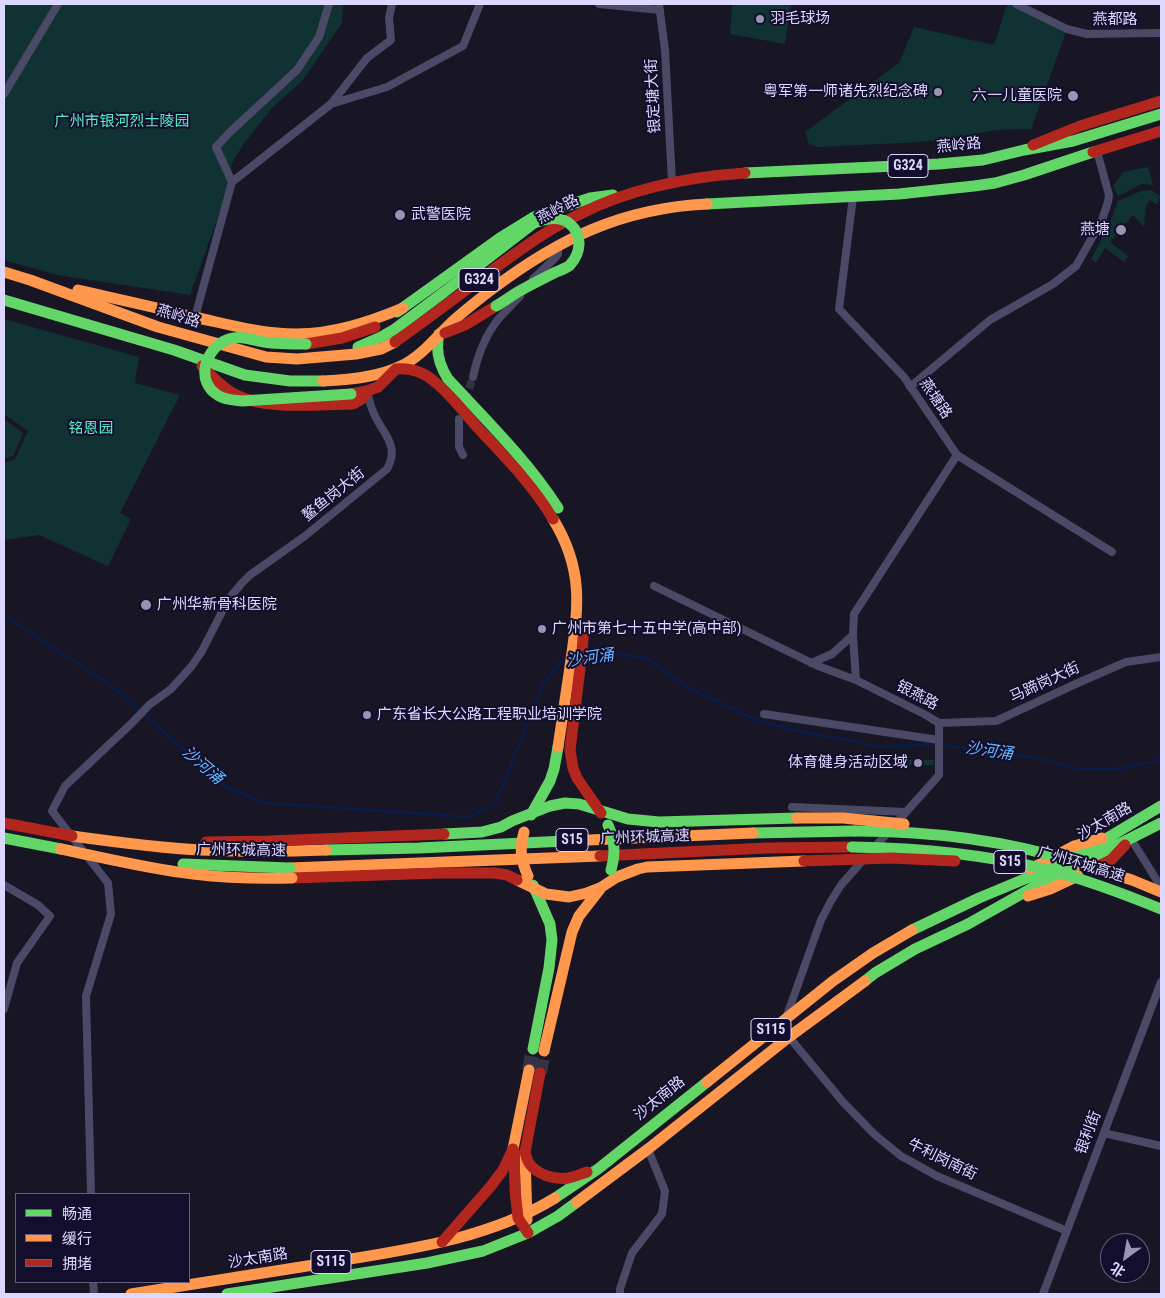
<!DOCTYPE html>
<html>
<head>
<meta charset="utf-8">
<style>
	body { margin:0 }
	#map { position:relative; width:1165px; height:1298px; overflow:hidden; background:#181525; font-family:"Roboto Condensed","Noto Sans SC",sans-serif }
	canvas { display:block }
	.frame { position:absolute; inset:0; border:5px solid #ddd8ff; pointer-events:none }
	.legend { position:absolute; left:15px; top:1193px; width:175px; height:90px; box-sizing:border-box; background:#130e2c; border:1px solid #645f80; margin:0; padding:6px 9px; list-style:none; font-size:15px; color:#ddd8ff }
	.legend li { display:flex; align-items:center; gap:10px; height:25px }
	.legend b { width:25px; border:1px solid #645f80 }
	.north { position:absolute; left:1100px; top:1233px; width:50px; height:50px; box-sizing:border-box; background:#130e2c; border:1px solid #645f80; border-radius:50%; rotate:212deg; font-size:14px; font-weight:700; line-height:20px; text-align:center; color:#ddd8ff }
	.north::after { content:''; display:block; margin:auto; width:18px; height:22px; background:#9894b3; clip-path:polygon(50% 0,100% 100%,50% 72%,0 100%) }
</style>
</head>
<body>
<div id="map">
<canvas width="1165" height="1298"></canvas>
<div class="frame"></div>
<ul class="legend">
<li><b style="height:6px;background:#63d668"></b>畅通</li>
<li><b style="height:6px;background:#ff974d"></b>缓行</li>
<li><b style="height:6px;background:#b3261e"></b>拥堵</li>
</ul>
<div class="north">北</div>
</div>
<script>
const context = document.querySelector('canvas').getContext('2d');
context.lineJoin = 'round';
function paint(path, color) {
  context.fillStyle = color;
  context.fill(path, 'evenodd');
}
function trace(path, color, width, dash) {
  context.strokeStyle = color;
  context.lineWidth = width;
  context.lineCap = dash ? 'butt' : 'round';
  context.setLineDash(dash || []);
  context.stroke(path);
}
function drawText(font, color, halo, rows, align = 'center') {
  context.font = font + ' "Roboto Condensed","Noto Sans SC",sans-serif';
  context.lineWidth = 4;
  context.setLineDash([]);
  context.textBaseline = 'middle';
  context.strokeStyle = halo;
  context.fillStyle = color;
  for (const [text, x, y, turn = 0] of rows) {
    context.save();
    context.translate(x, y);
    context.rotate((+turn || 0) * Math.PI / 180);
    context.textAlign = isNaN(turn) ? turn : align;
    if (halo) context.strokeText(text, 0, 0);
    context.fillText(text, 0, 0);
    context.restore();
  }
}
paint(new Path2D(`
	M4 4H343L342 23 303 80 272 108 243 145 232 163 227 192 190 295 57 275 4 260Z
	M732 4H791L785 44 730 34Z
	M1007 4 1067 29 1031 129 996 130 941 140 903 143 817 147 809 144 805 132 899 63 914 27 994 45Z
	M1148 167 1153 185 1142 184 1118 196 1113 186 1123 172Z
	M1151 190 1160 196 1157 205 1150 200 1146 206 1144 227 1133 215 1110 242 1128 256 1124 262 1105 248 1096 263 1091 259 1108 227 1118 201 1141 191Z
	M4 319 139 357 135 383 180 395 120 513 131 519 108 566 39 535 4 540V463L15 459 28 431 4 414Z
	M4 419 23 433 14 455 4 460Z
	M901 760H934V765H901Z`), '#113233');
trace(new Path2D(`
	M4 615 112 686 227 788 267 803 469 817 496 803 543 684 562 660 566 659
	M586 657 616 654 647 658 689 688 756 720 801 732 848 740 879 747 935 744 1036 758 1079 769H1118L1161 760`), '#071e4a', 2.5);
trace(new Path2D(`
	M465 400 473 377`), '#363246', 8, [8, 4]);
trace(new Path2D(`
	M529 1070 533 1049
	M540 1073 544 1051`), '#363246', 14, [14, 7]);
trace(new Path2D(`
	M599 4 660 10
	M659 4 665 50 672 182
	M1016 4 1067 29 1087 34 1161 33
	M4 94 58 4
	M331 104 367 58 391 40 389 18 392 4
	M232 182 216 147 230 132 297 70 319 37 329 4
	M853 197 839 309 904 377 957 455 1112 552
	M533 279 555 258 558 254V245
	M195 317 232 182 331 104 387 87 463 46 480 4
	M473 377C477 358 485 337 496 322 503 313 512 305 520 296
	M910 387 990 320 1053 284 1076 266 1102 220 1108 202 1109 195 1097 151
	M459 419V447L463 455
	M654 586 818 666 856 680
	M811 663 832 654 853 635
	M764 714 939 740
	M939 723 996 721 1080 682 1126 662 1161 657
	M792 807 906 812
	M1131 839 1161 887
	M874 848 939 775V723L924 714 856 680 853 635 854 614 957 455
	M4 885 38 905 50 916 17 963 4 1009
	M786 1018 821 920 831 901 841 885 863 860
	M789 1037 843 1102 874 1134 901 1156 937 1176 1067 1231
	M1104 1133 1161 1146
	M91 1194 86 996 111 914 108 883 52 811 65 786 133 722 149 705 171 689 191 667 202 651 226 604 232 595 241 584 250 575 305 536 387 469C399 447 386 437 376 418 371 409 369 400 367 391
	M93 1282 94 1294
	M620 1294V1289L632 1253 662 1214 665 1191 648 1149
	M1043 1294 1161 982`), '#4a4966', 8);
trace(new Path2D(`
	M745 173 939 164 983 160 1024 150 1073 141 1161 114
	M707 204 899 194 974 186 995 183 1024 175 1093 152
	M4 300 174 350 245 375 290 381H323
	M397 312 500 238 534 217 590 198 613 195
	M439 334C435 351 439 365 448 379 487 421 527 460 558 508
	M358 347 381 337 395 329 443 293
	M531 815 550 781 554 769 558 747
	M753 833 855 831
	M444 834 482 832 501 827 512 821 550 806 565 803 579 804 628 819 659 822 797 818
	M4 838 61 849
	M326 850 419 848 566 841
	M533 885 550 924 552 940 549 968 533 1049
	M912 930 979 898 1027 878 1084 852 1161 806
	M865 981 875 973 915 949 968 924 1032 888 1161 823
	M555 1198 598 1169 707 1082
	M227 1294 427 1263 483 1251 528 1233 558 1216 577 1202`), '#63d668', 11);
trace(new Path2D(`
	M4 272 30 280 158 327 266 357 297 359 356 354 381 349 395 342
	M78 290C117 299 155 307 194 317 227 324 261 334 296 334 333 334 369 322 403 308
	M323 381C348 380 379 377 401 366 422 356 437 336 453 321 465 310 478 300 491 290 558 239 622 208 707 204
	M553 519C585 571 578 610 570 667 566 694 562 720 558 747
	M72 836C115 842 158 848 201 850 243 852 284 852 326 850
	M566 841 753 833
	M290 868 600 856
	M1030 869 1074 846 1102 838
	M517 880 546 894 569 897 587 893 600 888 617 877 638 869 647 867 804 861
	M1028 896 1050 889 1078 876
	M544 1051 572 932 579 916 600 889
	M707 1082 833 981 873 953 912 930
	M513 1149 529 1070
	M525 1156 527 1220
	M577 1202 648 1149 789 1037 865 981
	M131 1294C196 1284 261 1273 326 1263 404 1250 487 1240 555 1198`), '#ff974d', 11);
trace(new Path2D(`
	M1033 145 1080 126 1161 101
	M1093 152 1161 131
	M445 333 465 325 496 306
	M395 342C426 320 457 297 487 274 517 252 546 230 580 214 631 188 688 177 745 173
	M306 344 342 338 375 327
	M202 366C212 377 222 387 234 394 267 411 317 404 353 404L362 399 367 391
	M351 394 367 391 378 387 396 369C410 368 424 372 435 382 449 393 465 413 477 427 504 456 533 485 553 519
	M584 626 582 652 570 750 573 768 577 778 601 813
	M206 842 269 841 444 834
	M600 856 767 848 852 847
	M1092 869 1111 860 1125 845
	M292 878 439 873H494L507 875 517 880
	M514 1151 515 1190 518 1218 528 1233
	M525 1152C526 1156 527 1160 529 1163 537 1175 555 1180 568 1178 575 1177 581 1174 587 1172
	M525 1152 540 1073
	M442 1242 491 1186 503 1170 513 1149`), '#b3261e', 11);
trace(new Path2D(`
	M443 293 534 223C546 219 559 215 570 224 583 235 581 253 570 265 567 268 561 270 556 272 546 277 536 282 525 288 515 293 506 300 496 306
	M306 344C292 344 277 344 264 342 252 340 241 335 229 339 205 347 194 382 219 396 226 400 234 400 242 401L351 394
	M608 825C615 840 616 854 611 870
	M855 831C929 831 1004 840 1075 862
	M852 847C918 848 984 854 1049 870 1087 880 1124 894 1161 909
	M183 864 290 868`), '#63d668', 11);
trace(new Path2D(`
	M797 818H843L904 824
	M524 832C519 848 521 861 528 876
	M61 849C105 858 148 869 193 874 226 878 259 879 292 878
	M1075 862 1132 880 1161 892`), '#ff974d', 11);
trace(new Path2D(`
	M4 823 72 836
	M804 861 891 858 955 861`), '#b3261e', 11);
for (const [x, y, r, color] of [
	[760,19,5,"#9894b3"],
	[938,92,5,"#9894b3"],
	[1073,96,6,"#9894b3"],
	[400,215,6,"#9894b3"],
	[1121,230,6,"#9894b3"],
	[146,605,6,"#9894b3"],
	[542,629,5,"#9894b3"],
	[367,715,5,"#9894b3"],
	[918,763,5,"#9894b3"]
]) {
  const dot = new Path2D();
  dot.arc(x, y, r, 0, 2 * Math.PI);
  context.fillStyle = color;
  context.fill(dot);
  trace(dot, '#130e2c', 2);
}
for (const [x, y, w] of [
	[908,166,40],
	[479,280,40],
	[572,840,32],
	[1010,862,32],
	[771,1030,40],
	[331,1262,40]
]) {
  const box = new Path2D();
  box.roundRect(x - w / 2, y - 11.5, w, 23, 4);
  context.fillStyle = '#130e2c';
  context.fill(box);
  trace(box, '#ddd8ff', 1);
}
drawText('bold 14px', '#ddd8ff', null, [
	["G324",908,166],
	["G324",479,280],
	["S15",572,840],
	["S15",1010,862],
	["S115",771,1030],
	["S115",331,1262]
]);
drawText('15px', '#ddd8ff', '#130e2c', [
	["羽毛球场",770,19],
	["粤军第一师诸先烈纪念碑",928,92,"right"],
	["六一儿童医院",1062,96,"right"],
	["武警医院",411,215],
	["燕塘",1110,230,"right"],
	["广州华新骨科医院",157,605],
	["广州市第七十五中学(高中部)",552,629],
	["广东省长大公路工程职业培训学院",377,715],
	["体育健身活动区域",908,763,"right"]
], 'left');
drawText('15px', '#ddd8ff', '#130e2c', [
	["燕都路",1115,20],
	["银定塘大街",654,96,-93],
	["燕岭路",959,146,-6],
	["燕岭路",558,210,-28],
	["燕岭路",178,317,17],
	["燕塘路",935,399,56],
	["鳌鱼岗大街",334,495,-39],
	["马蹄岗大街",1045,683,-25],
	["银燕路",917,696,28],
	["沙太南路",1105,822,-30],
	["广州环城高速",645,838,-2],
	["广州环城高速",241,851,1],
	["广州环城高速",1081,865,17],
	["沙太南路",660,1099,-39],
	["银利街",1089,1133,-69],
	["牛利岗南街",942,1160,26],
	["沙太南路",258,1259,-9]
]);
drawText('15px', '#56edc9', '#130e2c', [
	["广州市银河烈士陵园",122,122],
	["铭恩园",91,429]
]);
drawText('italic 16px', '#66b7ff', '#130e2c', [
	["沙河涌",590,659,-8],
	["沙河涌",989,752,8],
	["沙河涌",202,766,41]
]);
</script>
</body>
</html>
